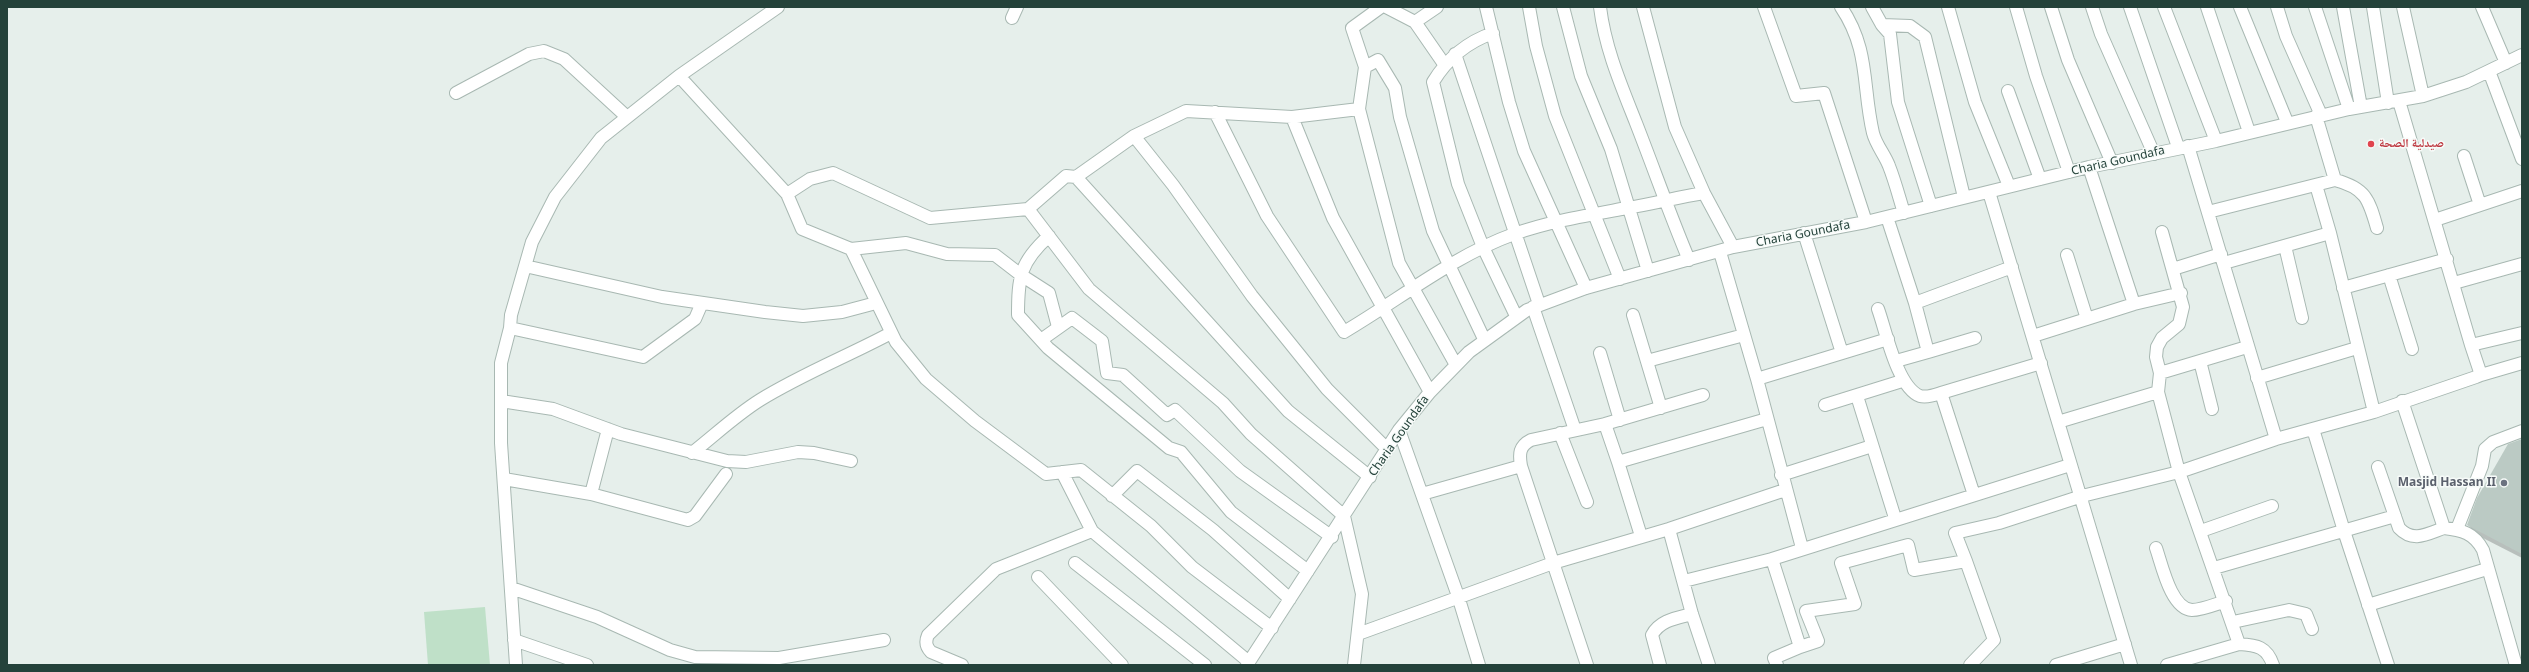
<!DOCTYPE html>
<html>
<head>
<meta charset="utf-8">
<style>
	body { margin:0 }
	#map { position:relative; width:2529px; height:672px; overflow:hidden; background:#e6efeb; font-family:"Noto Sans",sans-serif }
	canvas { display:block }
	.frame { position:absolute; inset:0; border:8px solid #24423a; pointer-events:none }
</style>
</head>
<body>
<div id="map">
<canvas width="2529" height="672"></canvas>
<div class="frame"></div>
</div>
<script>
const context = document.querySelector('canvas').getContext('2d');
context.lineJoin = 'round';
function paint(path, color) {
  context.fillStyle = color;
  context.fill(path, 'evenodd');
}
function trace(path, color, width, dash) {
  context.strokeStyle = color;
  context.lineWidth = width;
  context.lineCap = dash ? 'butt' : 'round';
  context.setLineDash(dash || []);
  context.stroke(path);
}
function drawText(font, color, halo, rows, align = 'center') {
  context.font = font + ' "Noto Sans","Noto Naskh Arabic",sans-serif';
  context.lineWidth = 3;
  context.setLineDash([]);
  context.textBaseline = 'middle';
  context.strokeStyle = halo;
  context.fillStyle = color;
  for (const [text, x, y, turn = 0] of rows) {
    context.save();
    context.translate(x, y);
    context.rotate((+turn || 0) * Math.PI / 180);
    context.textAlign = isNaN(turn) ? turn : align;
    if (halo) context.strokeText(text, 0, 0);
    context.fillText(text, 0, 0);
    context.restore();
  }
}
paint(new Path2D(`
	M485 607 490 665H428L424 612Z`), '#bfe0c8');
paint(new Path2D(`
	M2522 444V558L2479 536 2468 525Z`), '#0003');
paint(new Path2D(`
	M2522 439V554L2467 525 2477 498 2508 444Z`), '#bbcac4');
const minor = new Path2D(`
	M1386 7 1415 22
	M1437 7 1415 22 1444 64
	M1486 7 1509 102 1524 151 1586 288
	M1529 7 1536 46 1555 116 1620 279
	M1563 7 1581 76 1611 149 1648 271
	M1600 7C1605 48 1621 85 1636 123 1654 169 1670 215 1689 260
	M1643 7 1675 127 1704 193 1733 247
	M1764 7 1796 96 1824 93 1866 222
	M1841 7C1870 50 1862 86 1873 133 1876 145 1885 155 1889 166 1895 181 1899 197 1904 213
	M1872 7 1882 25 1910 26 1925 37 1964 197
	M1948 7 1975 102 2009 186
	M2016 7 2036 76 2069 172
	M2051 7 2068 60 2112 163
	M2092 7 2101 34 2154 154
	M2130 7 2178 147
	M2164 7 2216 141
	M2207 7 2249 132
	M2240 7 2287 122
	M2277 7 2286 36 2321 115
	M2315 7 2349 109
	M2343 7 2361 107
	M2373 7 2388 103
	M2403 7 2423 96
	M2482 7 2506 63
	M1012 18 1017 7
	M1882 25 1890 34 1898 102 1931 206
	M1493 33C1467 42 1447 59 1433 82L1458 184 1483 247 1516 316
	M1455 54 1539 304
	M1365 67 1378 60 1395 88 1400 117 1433 231 1484 339
	M2489 71 2522 159
	M679 76 787 194 810 179 833 173 930 218 1028 209 1066 176 1076 177 1134 136 1186 111 1292 117 1359 109 1365 67 1352 28 1381 7
	M2008 91 2040 179
	M456 93 529 54 544 51 564 59 627 117
	M2399 101 2471 345
	M1359 109 1399 263 1456 365
	M1215 112 1267 216 1344 332C1400 299 1453 256 1514 234 1551 221 1589 215 1627 208 1653 204 1678 197 1704 193
	M2316 116 2335 180
	M1292 117 1333 218 1430 392
	M1134 136 1173 185 1252 296 1327 389 1387 449
	M2188 146 2276 439
	M2464 156 2480 205
	M2089 167 2134 304
	M1076 177 1288 411 1370 477
	M2316 185 2330 233 2374 412
	M1989 192 2131 665
	M787 194 802 229 851 249 906 243 947 254 995 255 1021 275 1049 293 1058 327
	M1028 209 1089 289 1223 403 1251 434 1344 516 1362 594 1354 665
	M2208 212 2335 180C2366 188 2369 200 2377 228
	M1887 217 1915 303
	M2435 220 2522 191
	M2162 232 2183 307 2179 324 2162 338 2157 347 2156 357 2160 373 2158 392 2179 472 2239 644C2257 645 2267 647 2273 665
	M1804 233 1842 353
	M1049 236C1020 262 1018 277 1018 315L1048 348 1169 448 1181 452 1231 512 1308 571
	M2285 246 2302 318
	M851 249 896 342 926 379 975 421 1046 474 1081 470 1151 526 1192 567 1272 628
	M1720 252 1757 379 1802 548
	M2067 255 2087 319
	M2224 263 2330 233
	M525 266 662 297 765 312 803 316 842 312 876 303
	M2173 269 2221 254
	M2389 275 2412 349
	M2454 283 2522 264
	M2343 288 2447 259
	M1533 307 1575 430
	M1878 309C1886 331 1897 387 1920 396 1927 398 1935 395 1941 393L1974 495
	M1633 315 1661 408
	M510 328 643 357 695 319 702 303
	M2033 336 2134 304 2181 293
	M1041 340 1072 318 1102 341 1107 373 1123 375 1167 415 1175 410 1240 471 1332 537
	M1928 352 1975 338
	M1600 353 1620 420
	M1647 361 1744 335
	M1896 361 1928 352 1915 303 2012 267
	M2200 361 2212 409
	M2160 373 2247 347
	M2481 375 2522 363
	M2257 378 2357 348
	M1757 379 1888 339
	M1941 393 2041 363
	M1857 396 1895 518
	M501 401 553 409 621 434 727 461 746 462 798 452 814 453 851 461
	M1825 405 1902 381
	M2058 422 2158 392
	M1605 424 1618 462
	M2313 429 2344 531 2388 665
	M1399 430 1458 596 1479 665
	M1560 433 1587 502
	M692 453C715 435 736 415 760 400 802 374 848 356 891 333
	M1521 466C1519 454 1519 446 1531 440L1605 424 1703 395
	M2378 467 2399 528C2413 543 2427 534 2444 528L2402 401
	M1062 472 1092 531 1249 662
	M1781 475 1872 446
	M504 479 591 494 688 520 695 516 726 474
	M591 494 608 429
	M1422 494 1521 466 1587 665
	M1112 496 1137 471 1213 530 1290 599
	M2444 528C2462 530 2474 533 2483 550L2515 662
	M1669 529 1692 614 1709 665
	M2457 529 2482 466 2485 449 2493 442 2522 431
	M2201 531 2272 506
	M1641 536 1618 462 1767 419
	M2156 548C2162 565 2171 609 2192 610 2202 610 2216 604 2226 601
	M1772 559 1800 647 1774 658 1777 665
	M1966 561 1994 640 1970 665
	M1075 563 1205 665
	M2214 568 2395 516
	M1038 577 1122 665
	M1684 581 1772 559 2070 465
	M511 588 597 617 670 650 695 657 779 658 884 640
	M2368 605 2487 569
	M2233 622 2289 610 2306 614 2312 629
	M1358 634 1553 563 1669 529 1785 490
	M514 640 587 665
	M1800 647 1818 641 1806 611 1855 604 1841 563 1908 545 1914 570 1966 561 1955 533 1999 523 2082 496 2179 472 2276 439 2374 412 2476 377 2481 375 2471 345 2522 333
	M516 665 501 443V363L510 328 511 315 532 242 555 197 601 138 679 76 778 7
	M962 665 931 652C926 647 925 642 928 635L996 569 1092 531
	M1247 665 1399 430 1430 392 1469 352 1527 310 1586 288 1733 247 1866 222 2089 167 2216 141 2349 109 2423 96 2466 82 2522 55
	M1660 665 1652 635C1660 620 1677 618 1692 614
	M2056 665 2125 644
	M2167 665 2239 644`);
trace(minor, '#a8b8b2', 14);
trace(minor, '#fff', 12);
for (const [x, y, r, color] of [
	[2371,144,4,"#e0444e"],
	[2504,483,4,"#6b7280"]
]) {
  const dot = new Path2D();
  dot.arc(x, y, r, 0, 2 * Math.PI);
  context.fillStyle = color;
  context.fill(dot);
  trace(dot, '#f7fbf9', 1.5);
}
drawText('bold 12px', '#be3a42', '#f7fbf9', [
	["صيدلية الصحة",2379,144]
], 'left');
drawText('12px', '#24423a', '#f7fbf9', [
	["Charia Goundafa",2118,161,-13],
	["Charia Goundafa",1803,234,-11],
	["Charia Goundafa",1399,436,-55]
]);
drawText('bold 12px', '#5b616d', '#f7fbf9', [
	["Masjid Hassan II",2496,483]
], 'right');
</script>
</body>
</html>
